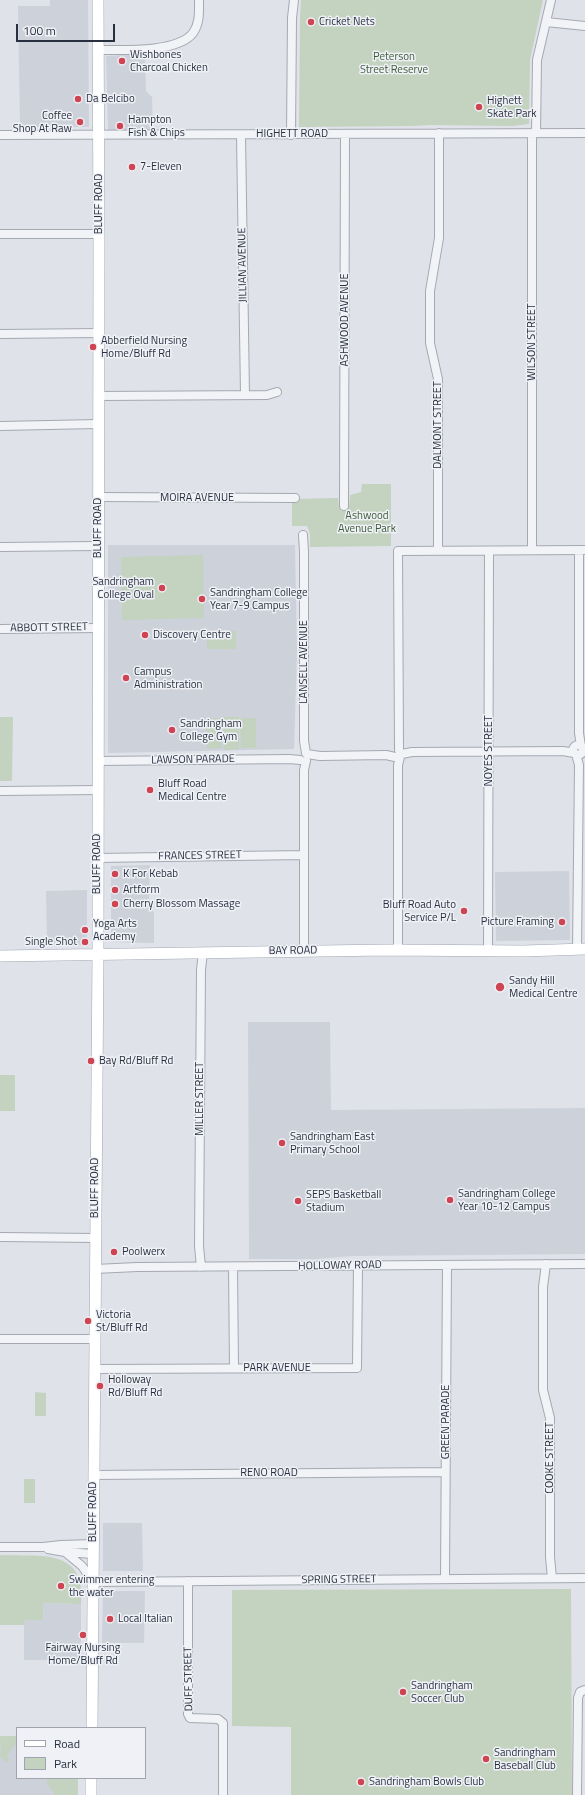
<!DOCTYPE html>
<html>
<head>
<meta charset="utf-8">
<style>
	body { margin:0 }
	#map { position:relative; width:585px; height:1795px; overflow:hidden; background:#dfe2e8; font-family:"Titillium Web",sans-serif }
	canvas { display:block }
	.legend { position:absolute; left:16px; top:1727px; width:130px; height:52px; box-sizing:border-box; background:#eff1f6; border:1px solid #9fa4ad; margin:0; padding:5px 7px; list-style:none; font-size:12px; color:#283040 }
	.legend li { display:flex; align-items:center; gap:8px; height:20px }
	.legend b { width:20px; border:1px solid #9fa4ad }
	.scale { position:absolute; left:16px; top:24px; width:99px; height:18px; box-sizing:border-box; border:2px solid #283040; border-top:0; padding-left:5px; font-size:12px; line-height:14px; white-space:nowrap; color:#283040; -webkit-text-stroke:3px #eff1f6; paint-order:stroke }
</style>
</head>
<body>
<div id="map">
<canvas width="585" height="1795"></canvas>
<ul class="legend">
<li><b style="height:5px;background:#fff"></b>Road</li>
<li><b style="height:11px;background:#c4d2c0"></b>Park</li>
</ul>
<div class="scale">100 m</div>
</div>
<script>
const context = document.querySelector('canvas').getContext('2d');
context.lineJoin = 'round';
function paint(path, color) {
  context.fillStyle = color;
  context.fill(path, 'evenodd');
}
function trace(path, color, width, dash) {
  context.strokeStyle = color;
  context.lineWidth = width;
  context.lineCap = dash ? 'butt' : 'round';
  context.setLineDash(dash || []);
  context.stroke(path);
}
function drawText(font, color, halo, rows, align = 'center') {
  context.font = font + ' "Titillium Web",sans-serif';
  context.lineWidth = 3;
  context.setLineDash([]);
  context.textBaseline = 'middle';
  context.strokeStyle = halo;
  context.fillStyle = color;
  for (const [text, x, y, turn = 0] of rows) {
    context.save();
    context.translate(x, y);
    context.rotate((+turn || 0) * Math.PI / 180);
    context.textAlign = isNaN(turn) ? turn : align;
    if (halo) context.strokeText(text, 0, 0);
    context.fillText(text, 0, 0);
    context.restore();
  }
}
paint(new Path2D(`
	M50 0H88L89 127H20L18 6H50Z
	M145 54 146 91 152 97 153 131H108L106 56Z
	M108 545H295L297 652 294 749 108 753Z
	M150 865 149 909 152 910 154 913V943L111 942V866Z
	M569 871 570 940 496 941 495 872Z
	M87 890V943L85 945H47L46 891Z
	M248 1022H330L331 1110 585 1108V1254L352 1256 316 1259H249Z
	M103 1523H142L143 1571H103Z
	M103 1591H145L144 1643H102Z
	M43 1603 81 1604V1660H24V1620Z
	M0 1736H17V1778H78V1795H0Z`), '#cdd1da');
paint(new Path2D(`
	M301 0H543L530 60 529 124 513 126 432 125 412 126 299 127 300 17Z
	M362 484H391V546L310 547V534L307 526H292V499L338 498 339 507H349L350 495 361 492Z
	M203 555 204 618 122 620 121 557Z
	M207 631H236V649H207Z
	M0 717H13L12 781H0Z
	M223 717H239V749L224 750Z
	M221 718 222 748 207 749 206 719Z
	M240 718H256V748H241Z
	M0 1075H15V1111H0Z
	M35 1392 46 1393V1416H35Z
	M24 1479H35V1503H24Z
	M0 1555C40 1557 86 1547 81 1604L43 1603V1620H24L25 1625H0Z
	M571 1589 572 1795H291V1727L232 1726V1590Z
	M0 1736H17V1745L13 1746 7 1756 9 1761 7 1763 1 1757 0 1758 1 1751Z
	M47 1778H78V1795H55L47 1783Z`), '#c4d2c0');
const minor = new Path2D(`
	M546 22 585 26
	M98 50C121 50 178 53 193 33 200 23 199 12 199 0
	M536 133 537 60 551 0
	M0 135 585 133
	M241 135 245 395
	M291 135 292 18 294 0
	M0 234H99
	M0 334 99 333
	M99 396 267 395 277 392
	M0 426 98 424
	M98 497 295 498
	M344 506 345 134
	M303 535 304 552V741L306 753
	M0 547 98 546
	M438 550V379L430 343V291L439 238V133
	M532 550V133
	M579 551V733L581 746
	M0 629 98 628
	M573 750a5 5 0 1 1 10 0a5 5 0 1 1-10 0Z
	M399 750 398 551 585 550
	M307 754 320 756 386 755 395 757
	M402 754 412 752 563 751 574 753
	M576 754 579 765 577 949
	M98 761 289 759 300 760
	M0 791 98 790
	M97 858 304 855
	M398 950V765L400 757
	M304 951V770L306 761
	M488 951 489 551
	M0 1237 95 1238
	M546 1264 543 1287V1390L550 1418V1557L552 1578
	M201 1267 199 1246 201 970 203 952
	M233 1267 234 1368
	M95 1269 137 1267 585 1264
	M0 1339H94
	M94 1369 357 1368 358 1265
	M93 1475 445 1472
	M0 1547H43L61 1545 93 1544
	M48 1549 65 1552 93 1554
	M65 1552 82 1566 93 1582 585 1578
	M445 1579 447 1265
	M188 1581V1714L190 1718 218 1719 223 1723V1795
	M577 1795 578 1698 580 1692 585 1690`);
const major = new Path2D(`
	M0 956 386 950 524 951 585 949
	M92 1728 98 954 99 234 98 0
	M91 1795V1778`);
trace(minor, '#a4a9b2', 10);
trace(major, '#9fa6b4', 12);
trace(minor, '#f2f3f7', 8);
trace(major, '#fff', 11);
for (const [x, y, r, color] of [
	[311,22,4,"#ce4452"],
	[122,61,4,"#ce4452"],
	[78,99,4,"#ce4452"],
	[479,107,4,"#ce4452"],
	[80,122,4,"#ce4452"],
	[120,126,4,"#ce4452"],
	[132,167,4,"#ce4452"],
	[93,347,4,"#ce4452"],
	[162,588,4,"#ce4452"],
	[202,599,4,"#ce4452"],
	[145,635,4,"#ce4452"],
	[126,678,4,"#ce4452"],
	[172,730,4,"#ce4452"],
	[150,790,4,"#ce4452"],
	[115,874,4,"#ce4452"],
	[115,890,4,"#ce4452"],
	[115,904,4,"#ce4452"],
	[464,911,4,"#ce4452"],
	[562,922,4,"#ce4452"],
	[85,930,4,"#ce4452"],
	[85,942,4,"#ce4452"],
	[500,987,5,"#ce4452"],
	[91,1061,4,"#ce4452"],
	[282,1143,4,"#ce4452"],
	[450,1200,4,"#ce4452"],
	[298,1201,4,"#ce4452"],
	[114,1252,4,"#ce4452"],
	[88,1321,4,"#ce4452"],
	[100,1386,4,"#ce4452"],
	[61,1586,4,"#ce4452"],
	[110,1619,4,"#ce4452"],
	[83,1635,4,"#ce4452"],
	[403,1692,4,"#ce4452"],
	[486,1759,4,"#ce4452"],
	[361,1782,4,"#ce4452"]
]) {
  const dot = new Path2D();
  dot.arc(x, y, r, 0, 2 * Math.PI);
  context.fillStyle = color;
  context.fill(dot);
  trace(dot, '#eff1f6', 1.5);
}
drawText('11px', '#283040', '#eff1f6', [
	["Cricket Nets",319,22],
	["Wishbones",130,55],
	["Charcoal Chicken",130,68],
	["Da Belcibo",86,99],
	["Highett",487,101],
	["Skate Park",487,114],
	["Coffee",72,116,"right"],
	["Shop At Raw",72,129,"right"],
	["Hampton",128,120],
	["Fish & Chips",128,133],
	["7-Eleven",140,167],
	["Abberfield Nursing",101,341],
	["Home/Bluff Rd",101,354],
	["Sandringham",154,582,"right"],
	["College Oval",154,595,"right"],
	["Sandringham College",210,593],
	["Year 7-9 Campus",210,606],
	["Discovery Centre",153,635],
	["Campus",134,672],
	["Administration",134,685],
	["Sandringham",180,724],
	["College Gym",180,737],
	["Bluff Road",158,784],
	["Medical Centre",158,797],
	["K For Kebab",123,874],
	["Artform",123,890],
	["Cherry Blossom Massage",123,904],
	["Bluff Road Auto",456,905,"right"],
	["Service P/L",456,918,"right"],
	["Picture Framing",554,922,"right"],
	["Yoga Arts",93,924],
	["Academy",93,937],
	["Single Shot",77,942,"right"],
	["Sandy Hill",509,981],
	["Medical Centre",509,994],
	["Bay Rd/Bluff Rd",99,1061],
	["Sandringham East",290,1137],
	["Primary School",290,1150],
	["Sandringham College",458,1194],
	["Year 10-12 Campus",458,1207],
	["SEPS Basketball",306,1195],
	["Stadium",306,1208],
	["Poolwerx",122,1252],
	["Victoria",96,1315],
	["St/Bluff Rd",96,1328],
	["Holloway",108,1380],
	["Rd/Bluff Rd",108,1393],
	["Swimmer entering",69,1580],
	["the water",69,1593],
	["Local Italian",118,1619],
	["Fairway Nursing",83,1648,"center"],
	["Home/Bluff Rd",83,1661,"center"],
	["Sandringham",411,1686],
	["Soccer Club",411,1699],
	["Sandringham",494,1753],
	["Baseball Club",494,1766],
	["Sandringham Bowls Club",369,1782]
], 'left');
drawText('11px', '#3b5b35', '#eff1f6', [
	["Peterson",394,57],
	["Street Reserve",394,70],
	["Ashwood",367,516],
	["Avenue Park",367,529]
]);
drawText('11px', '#283040', '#eff1f6', [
	["HIGHETT ROAD",292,134],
	["BLUFF ROAD",99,204,-90],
	["JILLIAN AVENUE",243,265,-91],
	["ASHWOOD AVENUE",345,320,-90],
	["WILSON STREET",532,342,-90],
	["DALMONT STREET",438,425,-90],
	["MOIRA AVENUE",197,498],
	["BLUFF ROAD",98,528,-90],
	["ABBOTT STREET",49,628,-1],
	["LANSELL AVENUE",304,662,-90],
	["NOYES STREET",489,751,-90],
	["LAWSON PARADE",193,760,-1],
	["FRANCES STREET",200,856,-1],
	["BLUFF ROAD",97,864,-90],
	["BAY ROAD",293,951,-1],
	["MILLER STREET",200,1099,-90],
	["BLUFF ROAD",95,1188,-90],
	["HOLLOWAY ROAD",340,1266,-1],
	["PARK AVENUE",277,1368],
	["GREEN PARADE",446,1422,-90],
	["COOKE STREET",550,1458,-90],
	["RENO ROAD",269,1473],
	["BLUFF ROAD",93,1512,-90],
	["SPRING STREET",339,1580,-1],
	["DUFF STREET",189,1679,-91]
]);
</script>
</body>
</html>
